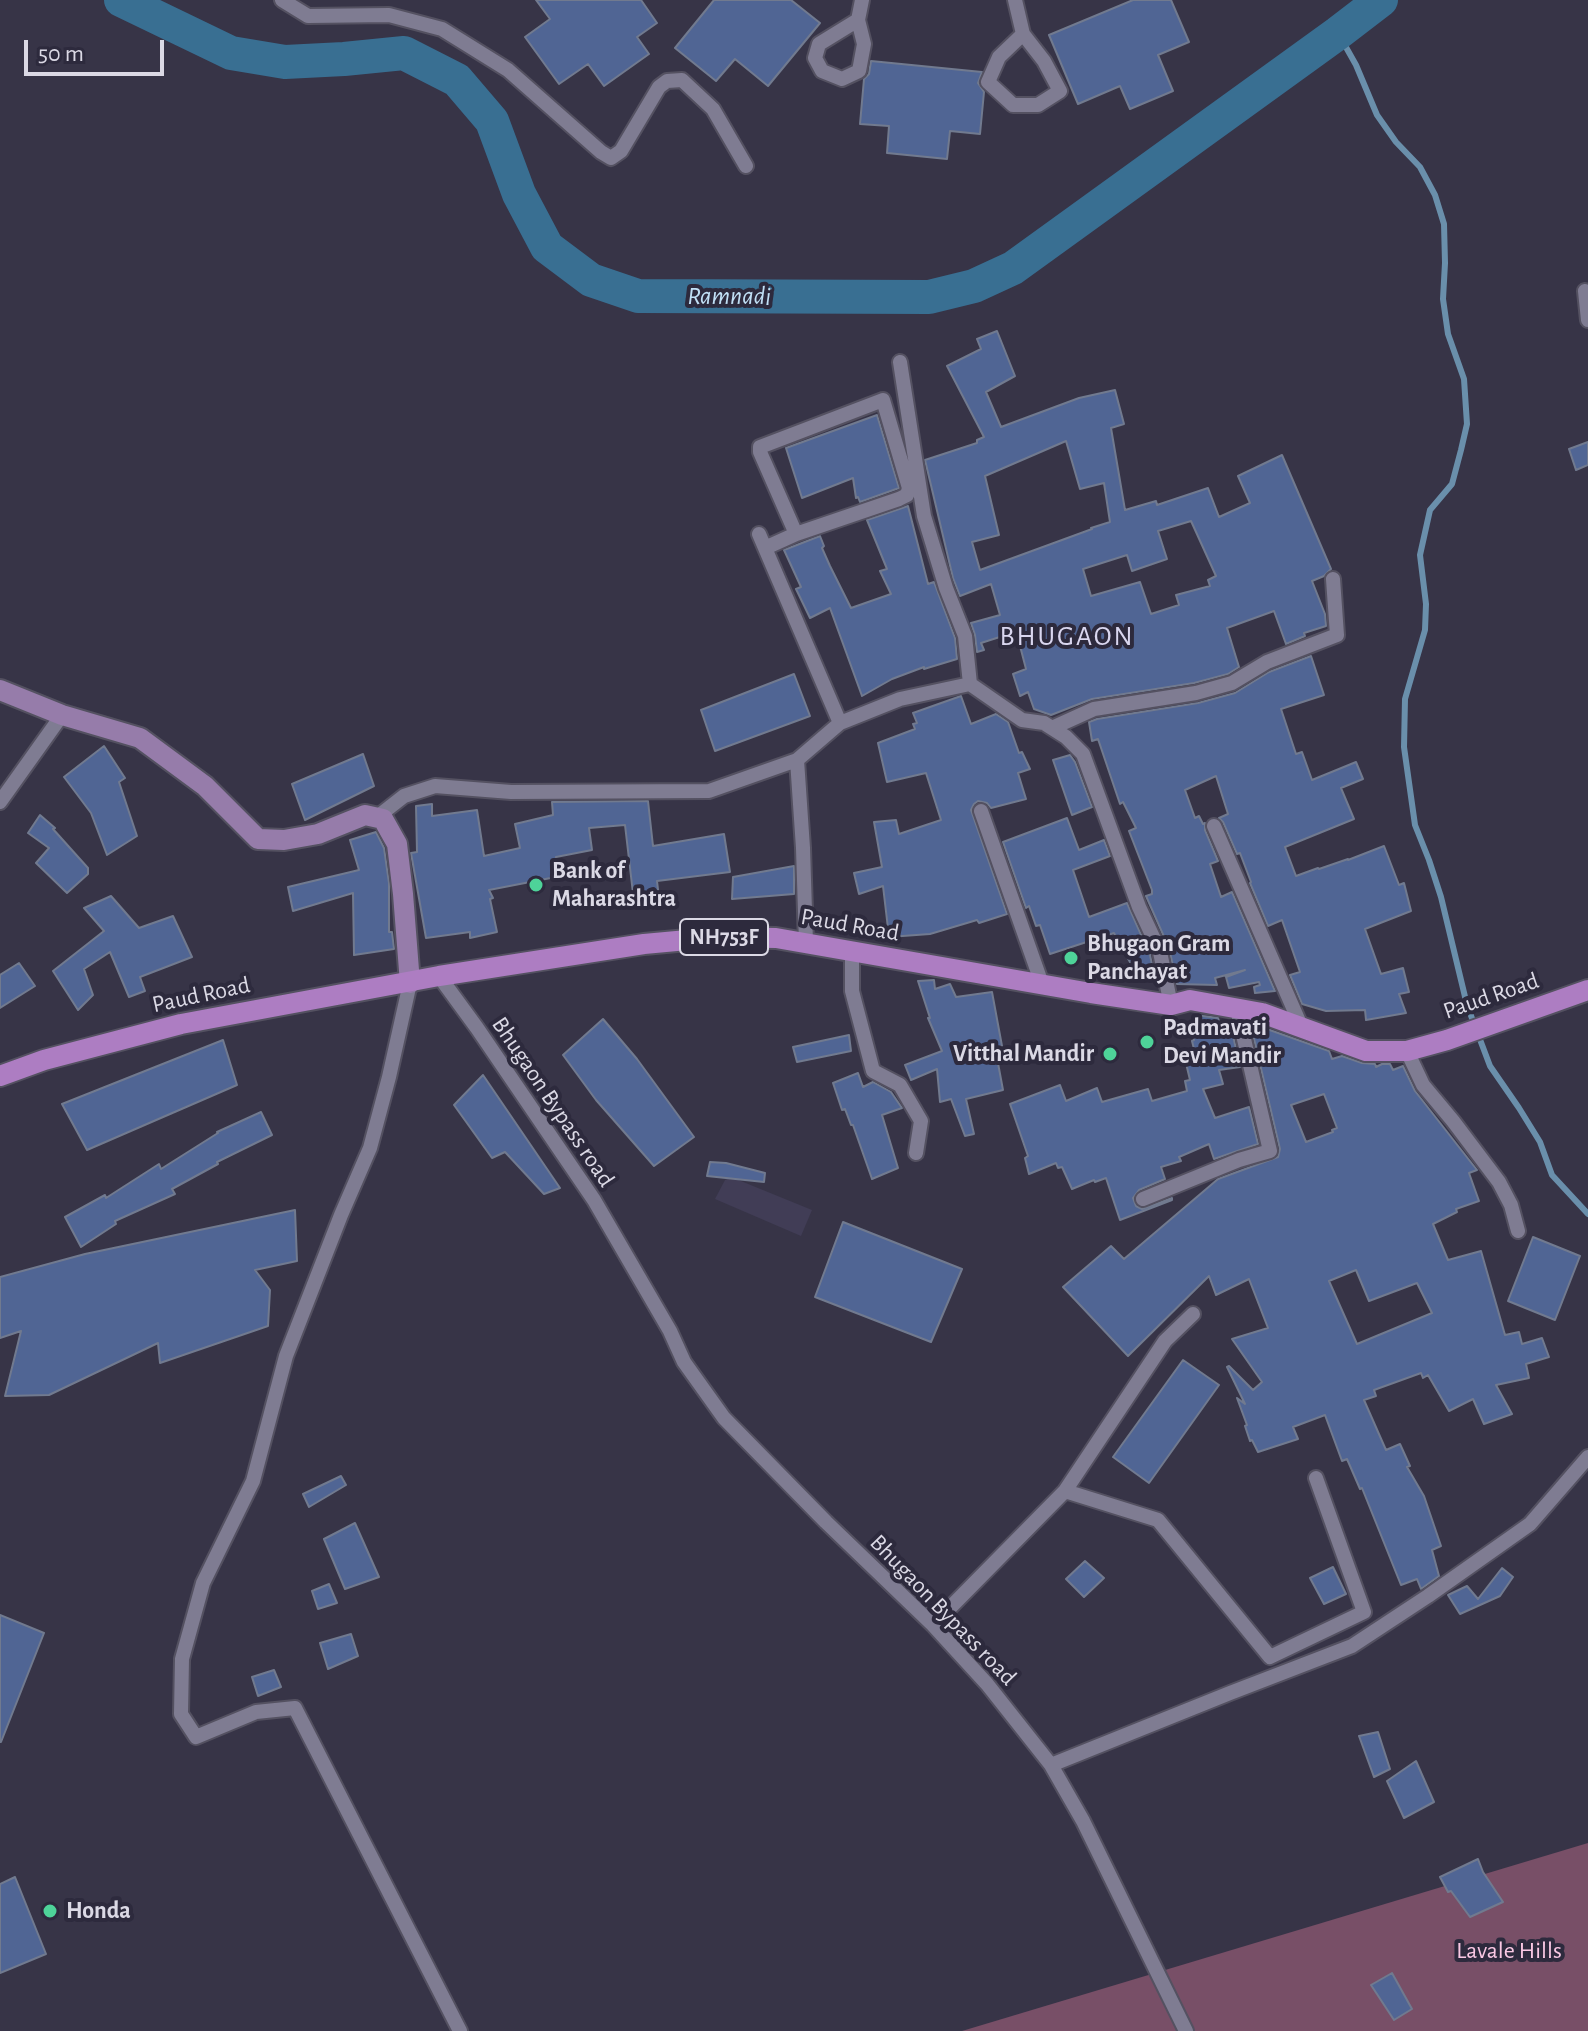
<!DOCTYPE html>
<html>
<head>
<meta charset="utf-8">
<style>
	body { margin:0 }
	#map { position:relative; width:1588px; height:2031px; overflow:hidden; background:#373447; font-family:"Alegreya Sans",sans-serif }
	canvas { display:block }
	.scale { position:absolute; left:24px; top:40px; width:140px; height:36px; box-sizing:border-box; border:4px solid #dbd9e5; border-top:0; padding-left:10px; font-size:24px; line-height:28px; white-space:nowrap; color:#dbd9e5; -webkit-text-stroke:6px #2d2a3d; paint-order:stroke }
</style>
</head>
<body>
<div id="map">
<canvas width="1588" height="2031"></canvas>
<div class="scale">50 m</div>
</div>
<script>
const context = document.querySelector('canvas').getContext('2d');
context.lineJoin = 'round';
function paint(path, color) {
  context.fillStyle = color;
  context.fill(path, 'evenodd');
}
function trace(path, color, width, dash) {
  context.strokeStyle = color;
  context.lineWidth = width;
  context.lineCap = dash ? 'butt' : 'round';
  context.setLineDash(dash || []);
  context.stroke(path);
}
function drawText(font, color, halo, rows, align = 'center') {
  context.font = font + ' "Alegreya Sans",sans-serif';
  context.lineWidth = 8;
  context.setLineDash([]);
  context.textBaseline = 'middle';
  context.strokeStyle = halo;
  context.fillStyle = color;
  for (const [text, x, y, turn = 0] of rows) {
    context.save();
    context.translate(x, y);
    context.rotate((+turn || 0) * Math.PI / 180);
    context.textAlign = isNaN(turn) ? turn : align;
    if (halo) context.strokeText(text, 0, 0);
    context.fillText(text, 0, 0);
    context.restore();
  }
}
paint(new Path2D(`
	M731 1177 812 1210 801 1236 715 1199 725 1180Z`), '#413d56');
paint(new Path2D(`
	M1588 1843V2031H962Z`), '#784f67');
trace(new Path2D(`
	M1338 33 1356 65 1377 115 1396 142 1420 167 1435 195 1444 224 1445 263 1443 299 1448 334 1464 379 1467 424 1461 450 1452 484 1430 510 1420 555 1426 604 1425 630 1405 699 1404 747 1415 825 1429 860 1441 897 1467 1005 1490 1066 1519 1108 1540 1142 1552 1175 1588 1214`), '#6a8fab', 6);
trace(new Path2D(`
	M121 0 231 53 285 62 344 59 404 53 457 80 492 121 519 194 547 247 591 280 638 296 929 297 974 286 1013 268 1338 33 1381 0`), '#396f92', 34);
const building = new Path2D(`
	M536 0H641L657 23 637 37 649 54 604 86 588 64 559 84 525 37 550 19Z
	M714 0H791L820 23 768 86 735 59 716 81 675 48Z
	M1133 0H1171L1189 42 1158 55 1173 91 1130 109 1120 86 1078 104 1049 35Z
	M871 61 982 72 978 83 984 92 980 134 950 131 947 159 887 153 889 126 860 124 864 79 869 74Z
	M997 331 1015 376 986 392 1001 427 1079 398 1115 390 1124 424 1111 428 1125 510 1156 501 1157 505 1208 488 1219 517 1250 503 1238 476 1282 455 1331 569 1324 576 1312 581 1325 614 1326 626 1304 633 1305 636 1286 644 1274 611 1227 628 1239 667 1228 674 1194 683 1092 699 1051 715 1034 709 1028 692 1020 696 1013 674 1026 669 1019 642 1006 635 981 643 984 650 977 652 975 635 971 623 1000 615 991 584 960 596 953 578 925 460 977 443V440L984 437 947 366 981 349 977 339ZM1066 441 1080 489 1104 483 1110 522 1091 528 1092 529 980 570 972 542 999 535 985 476ZM1191 521 1216 576 1208 580 1210 586 1176 595 1179 605 1151 614 1140 582 1091 596 1083 569 1127 555 1132 571 1167 559 1158 531Z
	M877 415 899 488 860 502 858 497 856 498 853 478 802 498 786 448Z
	M1588 442V465L1576 470 1569 449Z
	M908 506 928 584 934 582 955 638 957 659 924 669V667L892 679 862 696 830 608 810 618 796 589 801 587 784 550 820 536 824 546 822 548 830 566 851 608 891 594 880 571 887 569 867 520Z
	M1311 656 1324 695 1281 709 1296 754 1302 752 1312 780 1356 762 1363 779 1341 788 1354 819 1285 847 1296 876 1318 868 1319 869 1348 859V860L1384 846 1399 885 1404 883 1411 911 1365 929 1381 974 1403 968 1409 992 1399 994 1406 1013 1366 1020 1365 1010 1326 1011 1302 1004 1290 975 1300 972 1282 920 1268 926 1250 883 1251 882 1240 853 1237 854 1223 822 1219 818 1228 814 1216 776 1185 790 1195 818 1199 816 1203 824 1205 823V830L1218 861 1210 864 1221 897 1232 892 1275 991 1255 993 1254 987 1260 985 1259 982 1229 988 1226 977 1245 970 1215 978 1217 985 1177 984 1169 948 1146 896 1152 894V890L1129 831 1136 828 1123 802 1120 804 1098 739 1092 741 1089 722 1097 719 1198 703 1235 693 1269 672Z
	M794 674 810 716 715 751 701 710Z
	M961 696 971 724 996 714 1008 722 1019 753 1022 752 1030 769 1018 773 1026 799 991 808 987 803 978 801 974 804 971 810 1007 914 979 923 977 920 930 934 889 937 883 886 859 894 854 873 882 867 874 822 896 820 899 834 941 820 926 773 887 782 878 743 915 729 913 724 917 723 913 713Z
	M104 746 125 778 119 782 137 836 107 855 91 813 64 777Z
	M363 754 374 786 305 820 292 784Z
	M1070 755 1075 762 1092 807 1072 815 1053 760Z
	M648 801 653 846 724 834 730 872 657 881 659 898 634 902 625 825 589 828 592 850 556 857 561 876 489 890 493 898 490 899 497 932 470 938V932L426 938 411 853 417 852 416 806 432 804V816L477 810 484 856 520 848 515 824 553 815 552 802Z
	M40 815 55 828 53 829 88 868V874L67 893 36 863 49 848 28 833Z
	M1067 818 1079 850 1104 840 1110 856 1073 870 1089 917 1127 903 1150 955 1155 979H1136V973L1114 933 1050 954 1040 925 1036 926 1029 906 1026 908 1003 842Z
	M376 832 384 848 389 883V932H392L394 949 354 955 353 893 293 911 288 887 359 870 350 840Z
	M794 866V894L732 899 733 877Z
	M111 896 139 928 173 916 192 957 140 977 145 991 129 997 110 952 84 969 93 995 78 1010 53 971 104 931 84 908Z
	M19 963 35 986 0 1008V975Z
	M934 980 935 989 950 984 956 997 992 992 1002 1046 995 1047 1003 1090 966 1099 974 1134 965 1136 951 1099 940 1102 937 1069 911 1080 905 1065 942 1051 928 1018H930L918 981Z
	M1195 1015 1218 1018 1219 1021 1230 1022 1240 1067 1219 1070 1223 1084 1203 1089 1215 1118 1249 1107 1258 1144 1214 1159 1209 1144 1179 1157 1181 1161 1161 1167 1165 1179 1139 1190 1133 1198 1136 1206 1142 1209 1172 1198V1200L1120 1220 1106 1178 1095 1182 1094 1180 1072 1189 1062 1167 1058 1168 1056 1163 1029 1174 1025 1158 1028 1156 1010 1104 1060 1085 1066 1101 1097 1088 1102 1102 1148 1089 1152 1101 1187 1091 1185 1081 1190 1080 1185 1059 1196 1057 1192 1041 1194 1040 1192 1031 1196 1030Z
	M603 1019 637 1059 694 1137 654 1166 596 1100 563 1055Z
	M1251 1026 1264 1028 1329 1051 1332 1059 1342 1056 1362 1063 1375 1064 1376 1067 1382 1064H1390L1393 1070 1403 1066 1415 1091 1477 1170 1469 1173 1479 1201 1456 1209 1457 1212 1433 1224 1448 1260 1481 1251 1505 1335 1519 1332 1522 1344 1542 1338 1549 1357 1526 1364 1529 1378 1496 1385 1512 1414 1484 1424 1473 1399 1449 1411 1428 1375 1423 1378 1421 1373 1374 1390 1376 1396 1364 1400 1386 1450 1400 1444 1410 1466 1407 1467 1424 1496 1441 1546 1432 1550 1439 1576 1421 1589 1417 1579 1401 1585 1362 1488 1360 1489 1347 1459 1342 1461 1325 1415 1293 1427 1298 1439 1258 1452 1252 1440 1250 1441 1245 1426 1247 1425 1237 1398 1245 1404 1227 1367 1229 1366 1253 1390 1262 1382 1232 1339 1268 1328 1249 1279 1216 1295 1209 1276 1128 1356 1063 1287 1111 1246 1124 1259 1218 1179 1278 1157 1280 1149ZM1324 1094 1337 1128 1332 1130 1333 1132 1306 1142 1291 1105ZM1356 1270 1369 1301 1417 1283 1432 1313 1357 1344 1329 1281Z
	M849 1035 851 1051 797 1062 793 1047Z
	M223 1040 237 1085 87 1150 62 1104Z
	M858 1073 863 1087 873 1082 891 1092 902 1108 882 1115 898 1168 872 1179 853 1125H851L845 1109 842 1110 833 1083Z
	M483 1075 560 1188 544 1194 505 1152 492 1158 454 1105Z
	M261 1112 272 1135 217 1162 218 1164 172 1189 175 1194 115 1221 116 1224 81 1247 65 1217 105 1195 106 1198 159 1164 161 1169 218 1133 217 1132Z
	M710 1162 726 1163 765 1173 764 1182 707 1176Z
	M295 1210 297 1261 255 1270 270 1290 268 1326 160 1363 158 1343 49 1395 5 1396 21 1331 0 1338V1277L85 1254Z
	M843 1222 962 1269 931 1342 815 1297Z
	M1533 1237 1580 1256 1555 1320 1508 1301Z
	M1183 1360 1219 1385 1149 1483 1113 1457Z
	M341 1476 346 1485 309 1507 303 1494Z
	M355 1523 379 1577 345 1589 324 1539Z
	M1085 1561 1104 1578 1084 1597 1066 1579Z
	M1333 1567 1346 1594 1324 1604 1310 1578Z
	M1502 1568 1513 1577 1500 1596 1460 1614 1448 1595 1467 1586 1478 1599Z
	M329 1584 337 1603 318 1609 312 1591Z
	M0 1615 44 1633 1 1742H0Z
	M351 1634 358 1656 328 1669 320 1643Z
	M274 1670 281 1687 258 1696 252 1677Z
	M1378 1732 1390 1769 1374 1777 1359 1736Z
	M1416 1761 1434 1802 1404 1818 1387 1781Z
	M1478 1859 1483 1872 1503 1902 1470 1917 1451 1891 1448 1892 1440 1877Z
	M15 1877 46 1954 0 1973V1884Z
	M1392 1973 1412 2009 1394 2020 1371 1985Z`);
paint(building, '#506594');
trace(building, '#717a8f', 2);
const street = new Path2D(`
	M282 0 308 16 389 15 442 29 508 70 601 152 611 158 621 151 659 87 667 81 682 80 713 109 746 166
	M1015 0 1023 34 1044 61 1060 91 1038 105H1013L988 82 999 57 1023 34
	M858 20 819 44 815 58 822 71 842 79 859 71 864 44 858 20 862 0
	M1585 291 1588 320
	M900 362 924 516 946 588 965 636 970 684
	M759 534 840 723
	M765 548 796 534 899 499 907 495 909 488 883 400 760 447V452L796 534
	M1052 728 1094 709 1196 693 1232 683 1267 662 1337 635 1333 579
	M797 760 840 723 900 699 970 684 1022 720 1044 723 1066 737 1083 754 1139 907 1160 952 1171 1005
	M0 802 62 715
	M981 811 1042 984
	M376 818 404 796 435 786 511 792 709 791 797 760 803 848 806 943
	M1214 826 1301 1026
	M852 951V991L873 1071 900 1085 921 1121 916 1153
	M439 976 477 1028 594 1200 670 1331 684 1362 724 1418 826 1522 933 1625 987 1684 1051 1765 1083 1821 1186 2031
	M410 983 389 1077 370 1148 341 1215 286 1356 253 1481 203 1583 182 1659 181 1714 196 1737 256 1712 295 1708 460 2031
	M1407 1051 1423 1085 1453 1121 1499 1182 1511 1205 1518 1231
	M1143 1199 1239 1160 1270 1151 1237 1009
	M1065 1491 1158 1520 1270 1657 1364 1612 1316 1478
	M933 1625 1065 1491 1165 1341 1193 1314
	M1051 1765 1230 1693 1352 1646 1428 1596 1530 1524 1588 1457`);
const secondary = new Path2D(`
	M0 690 62 715 140 738 205 786 258 839 284 840 318 834 365 815 383 819 397 844 403 894 410 983`);
const primary = new Path2D(`
	M0 1076 44 1060 181 1024 439 976 644 944 720 937 776 938 1091 993 1171 1005 1190 1000 1262 1013 1366 1051H1407L1447 1040 1588 990`);
trace(street, '#545161', 18);
trace(secondary, '#545161', 24);
trace(primary, '#545161', 24);
trace(street, '#7f7c92', 14);
trace(secondary, '#967caa', 20);
trace(primary, '#ad7dc2', 20);
for (const [x, y, r, color] of [
	[536,885,8,"#4ed399"],
	[1071,958,8,"#4ed399"],
	[1147,1042,8,"#4ed399"],
	[1110,1054,8,"#4ed399"],
	[50,1911,8,"#4ed399"]
]) {
  const dot = new Path2D();
  dot.arc(x, y, r, 0, 2 * Math.PI);
  context.fillStyle = color;
  context.fill(dot);
  trace(dot, '#2d2a3d', 3);
}
for (const [x, y, w] of [
	[724,937,88]
]) {
  const box = new Path2D();
  box.roundRect(x - w / 2, y - 18, w, 36, 6);
  context.fillStyle = '#2d2a3d';
  context.fill(box);
  trace(box, '#dbd9e5', 2);
}
drawText('bold 22px', '#dbd9e5', null, [
	["NH753F",724,937]
]);
drawText('bold 24px', '#dbd9e5', '#2d2a3d', [
	["Bank of",552,871],
	["Maharashtra",552,899],
	["Bhugaon Gram",1087,944],
	["Panchayat",1087,972],
	["Padmavati",1163,1028],
	["Devi Mandir",1163,1056],
	["Vitthal Mandir",1094,1054,"right"],
	["Honda",66,1911]
], 'left');
drawText('24px', '#dbd9e5', '#2d2a3d', [
	["Paud Road",850,925,10],
	["Paud Road",201,995,-12],
	["Paud Road",1491,996,-19],
	["Bhugaon Bypass road",553,1102,56],
	["Bhugaon Bypass road",943,1610,46]
]);
drawText('24px', '#fac8e4', '#2d2a3d', [
	["Lavale Hills",1509,1951]
]);
drawText('italic 26px', '#c1e0f6', '#2d2a3d', [
	["Ramnadi",729,296]
]);
context.letterSpacing = '2px';
drawText('28px', '#d9d6ef', '#2d2a3d', [
	["BHUGAON",1067,637]
]);
context.letterSpacing = '0px';
</script>
</body>
</html>
